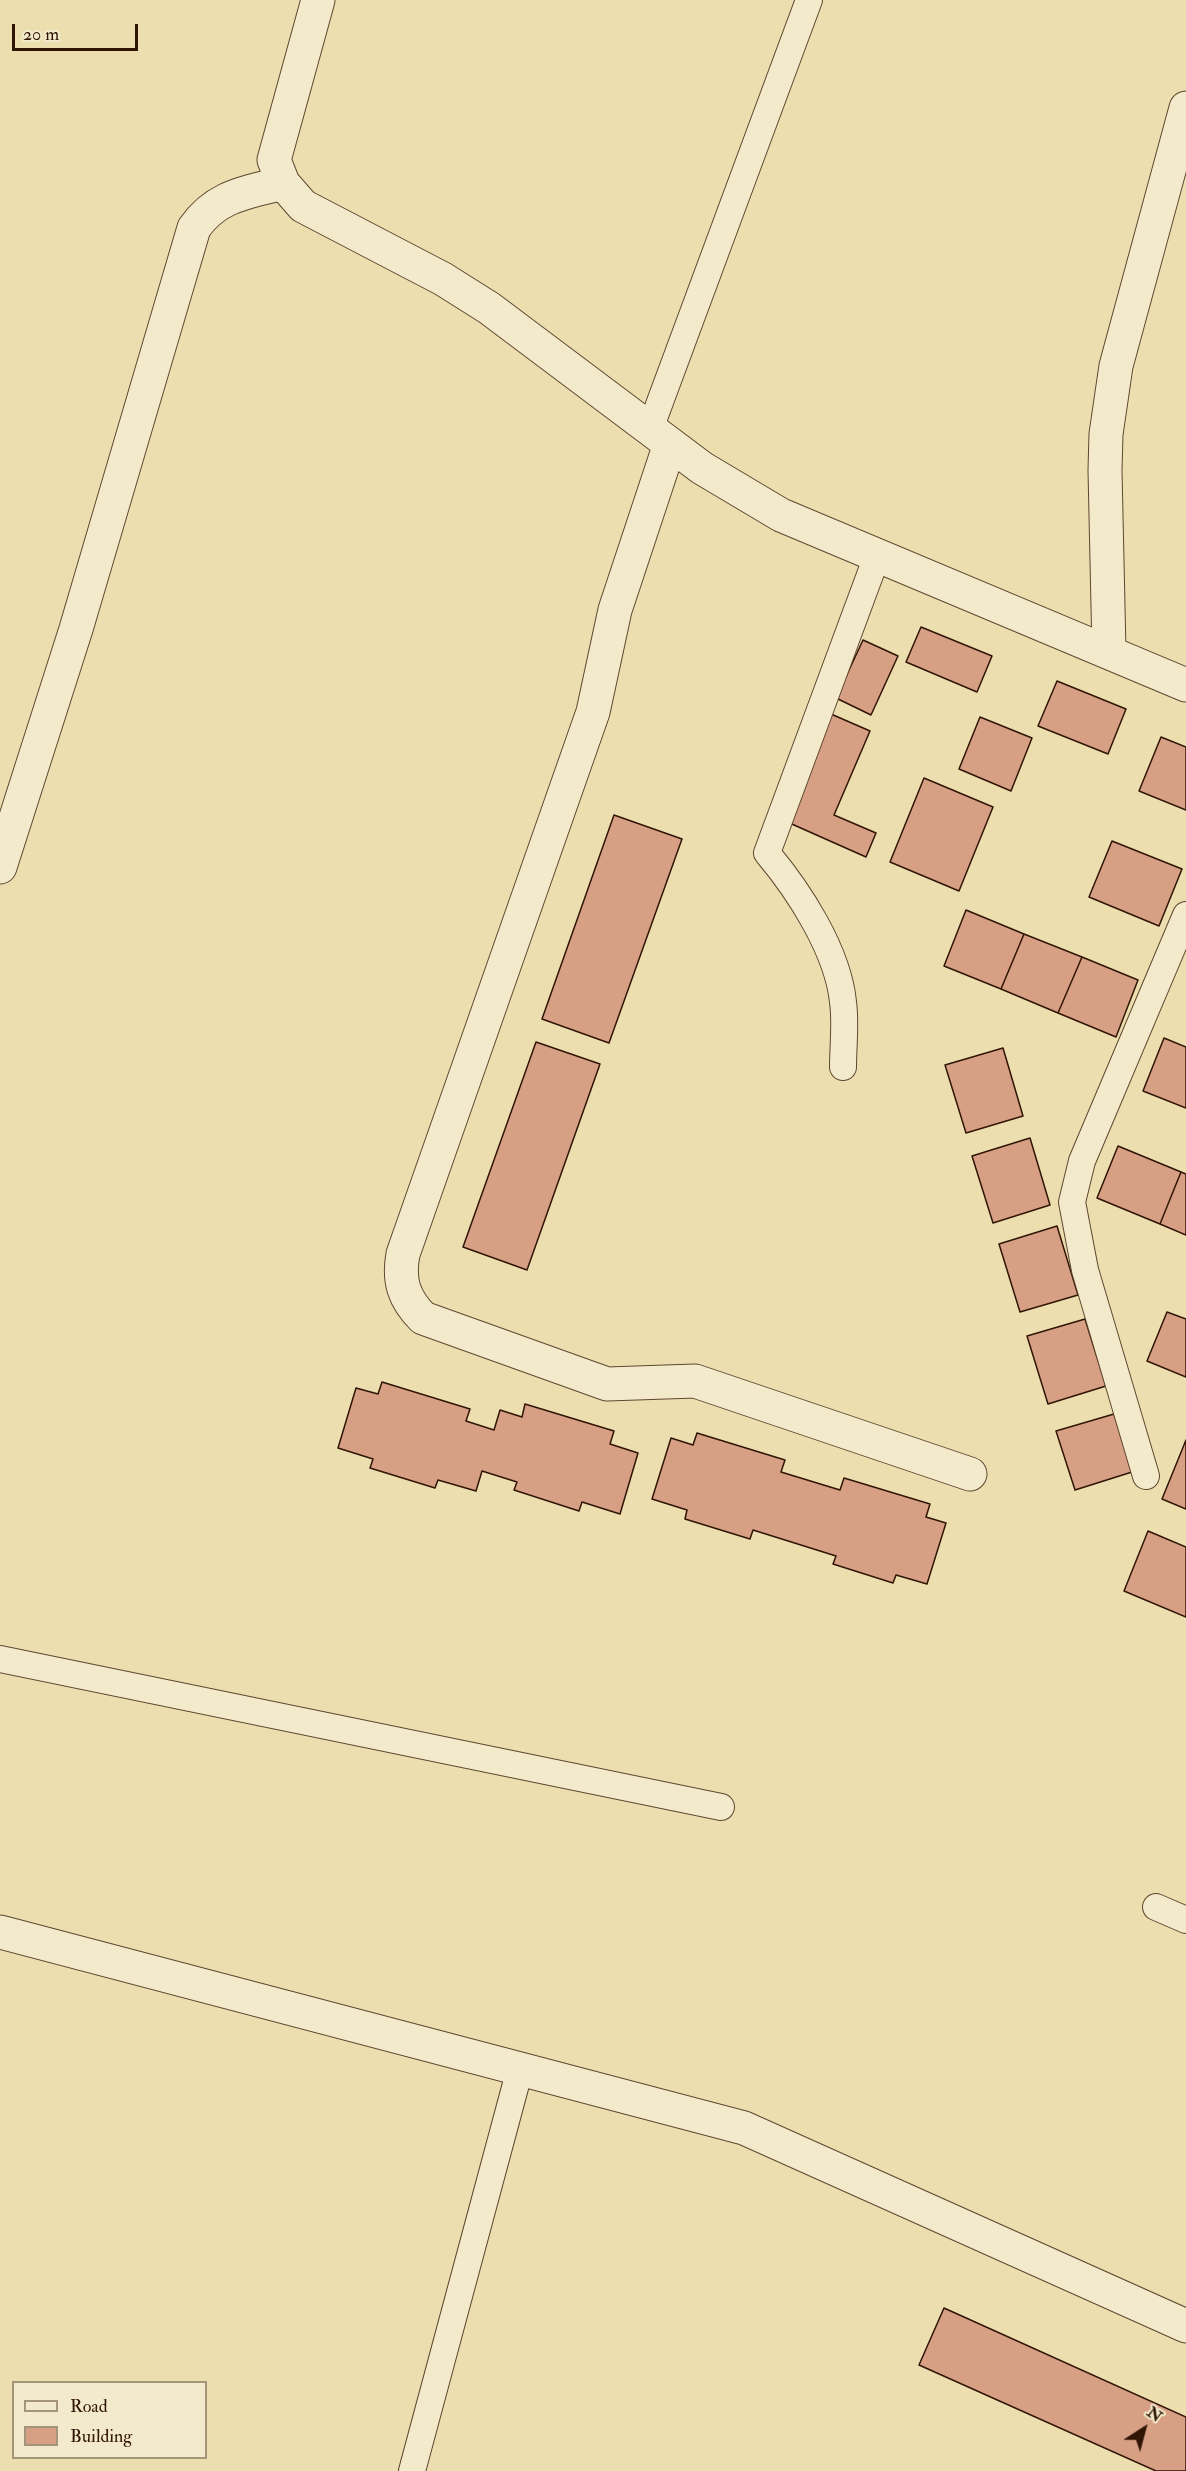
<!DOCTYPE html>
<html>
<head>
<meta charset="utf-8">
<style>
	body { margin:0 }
	#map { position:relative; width:1186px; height:2471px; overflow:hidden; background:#eddeb0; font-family:"IM FELL Double Pica",serif }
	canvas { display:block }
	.legend { position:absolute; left:12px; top:2381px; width:195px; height:78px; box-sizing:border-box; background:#f3eacc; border:2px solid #a5957c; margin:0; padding:8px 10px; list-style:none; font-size:18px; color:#301504 }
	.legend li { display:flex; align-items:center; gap:12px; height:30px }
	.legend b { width:30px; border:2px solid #a5957c }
	.north { position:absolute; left:1114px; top:2399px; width:60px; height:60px; -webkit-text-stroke:4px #f3eacc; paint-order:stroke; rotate:36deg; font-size:16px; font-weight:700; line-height:24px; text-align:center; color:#301504 }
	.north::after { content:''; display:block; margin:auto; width:21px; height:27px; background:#301504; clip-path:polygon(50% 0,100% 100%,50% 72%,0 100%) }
	.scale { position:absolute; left:12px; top:24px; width:126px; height:27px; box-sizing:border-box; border:3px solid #301504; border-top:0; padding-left:8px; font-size:18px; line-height:21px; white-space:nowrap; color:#301504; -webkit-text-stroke:4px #f3eacc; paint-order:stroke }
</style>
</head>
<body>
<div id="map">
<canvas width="1186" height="2471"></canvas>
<ul class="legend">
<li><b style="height:8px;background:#f3eacc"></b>Road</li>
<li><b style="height:16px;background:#d7a084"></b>Building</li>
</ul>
<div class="north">N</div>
<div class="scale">20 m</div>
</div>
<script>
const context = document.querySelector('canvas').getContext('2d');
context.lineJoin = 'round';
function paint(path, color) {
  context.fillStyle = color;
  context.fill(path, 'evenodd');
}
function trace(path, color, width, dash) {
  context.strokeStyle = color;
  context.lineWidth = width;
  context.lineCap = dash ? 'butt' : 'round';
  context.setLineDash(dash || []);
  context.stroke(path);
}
const building = new Path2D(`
	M921 627 992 656 977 692 906 662Z
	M863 640 898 656 871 715 836 698Z
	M1057 681 1126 709 1108 754 1038 726Z
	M831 714 870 731 834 815 876 833 866 857 785 821Z
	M980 717 1032 738 1011 791 959 769Z
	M1161 737 1186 747V810L1139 791Z
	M924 778 993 807 959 891 890 862Z
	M614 815 682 839 609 1043 542 1019Z
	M1112 841 1182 869 1159 926 1089 897Z
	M966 910 1024 934 1001 989 944 966Z
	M1024 934 1082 957 1058 1013 1001 989Z
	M1082 957 1138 980 1116 1037 1058 1013Z
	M1164 1038 1186 1047V1108L1143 1091Z
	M536 1042 600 1064 527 1270 463 1247Z
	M1003 1048 1023 1116 966 1133 945 1065Z
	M1030 1138 1050 1205 993 1223 972 1156Z
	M1118 1146 1181 1172 1160 1224 1097 1198Z
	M1181 1172 1186 1174V1235L1160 1224Z
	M1057 1226 1078 1295 1020 1312 999 1244Z
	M1167 1312 1186 1319V1377L1147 1361Z
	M1085 1319 1106 1386 1048 1404 1027 1336Z
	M382 1382 470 1409 466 1421 494 1430 500 1410 522 1417 525 1404 614 1431 610 1444 638 1453 620 1514 582 1502 579 1511 514 1490 517 1482 482 1471 476 1491 438 1480 435 1488 370 1468 373 1459 338 1448 356 1388 378 1394Z
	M1114 1414 1132 1472 1075 1490 1056 1431Z
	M697 1433 785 1460 781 1472 840 1490 844 1478 930 1504 926 1517 946 1523 927 1584 896 1575 893 1583 833 1564 836 1556 753 1530 750 1539 685 1519 687 1510 652 1499 671 1438 693 1445Z
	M1186 1440V1509L1162 1499Z
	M1148 1531 1186 1547V1617L1124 1591Z
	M944 2308 1186 2417V2471H1156L919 2365Z`);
paint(building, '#d7a084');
trace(building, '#301504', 1.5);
const lane = new Path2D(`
	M650 429 809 0
	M843 1067C843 1046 846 1023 843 1002 838 951 799 891 767 853L877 556
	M1146 1476 1085 1270 1072 1202 1082 1161 1186 915
	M0 1659 721 1807
	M1156 1907 1186 1920
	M412 2471 520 2069`);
const street = new Path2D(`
	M318 0 274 160 283 183 303 206 443 279 489 308 702 468 781 515 1186 685
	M670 444 615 610 593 712 403 1254C398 1281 404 1299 423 1318L607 1384 695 1381 970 1474
	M1109 652 1105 470 1106 434 1116 366 1186 108
	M0 867 76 629 194 228C217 195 246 193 283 183
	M0 1932 744 2128 1186 2326`);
trace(lane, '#5f472f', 28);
trace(street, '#5f472f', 35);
trace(lane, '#f3eacc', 26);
trace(street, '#f3eacc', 33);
</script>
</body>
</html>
